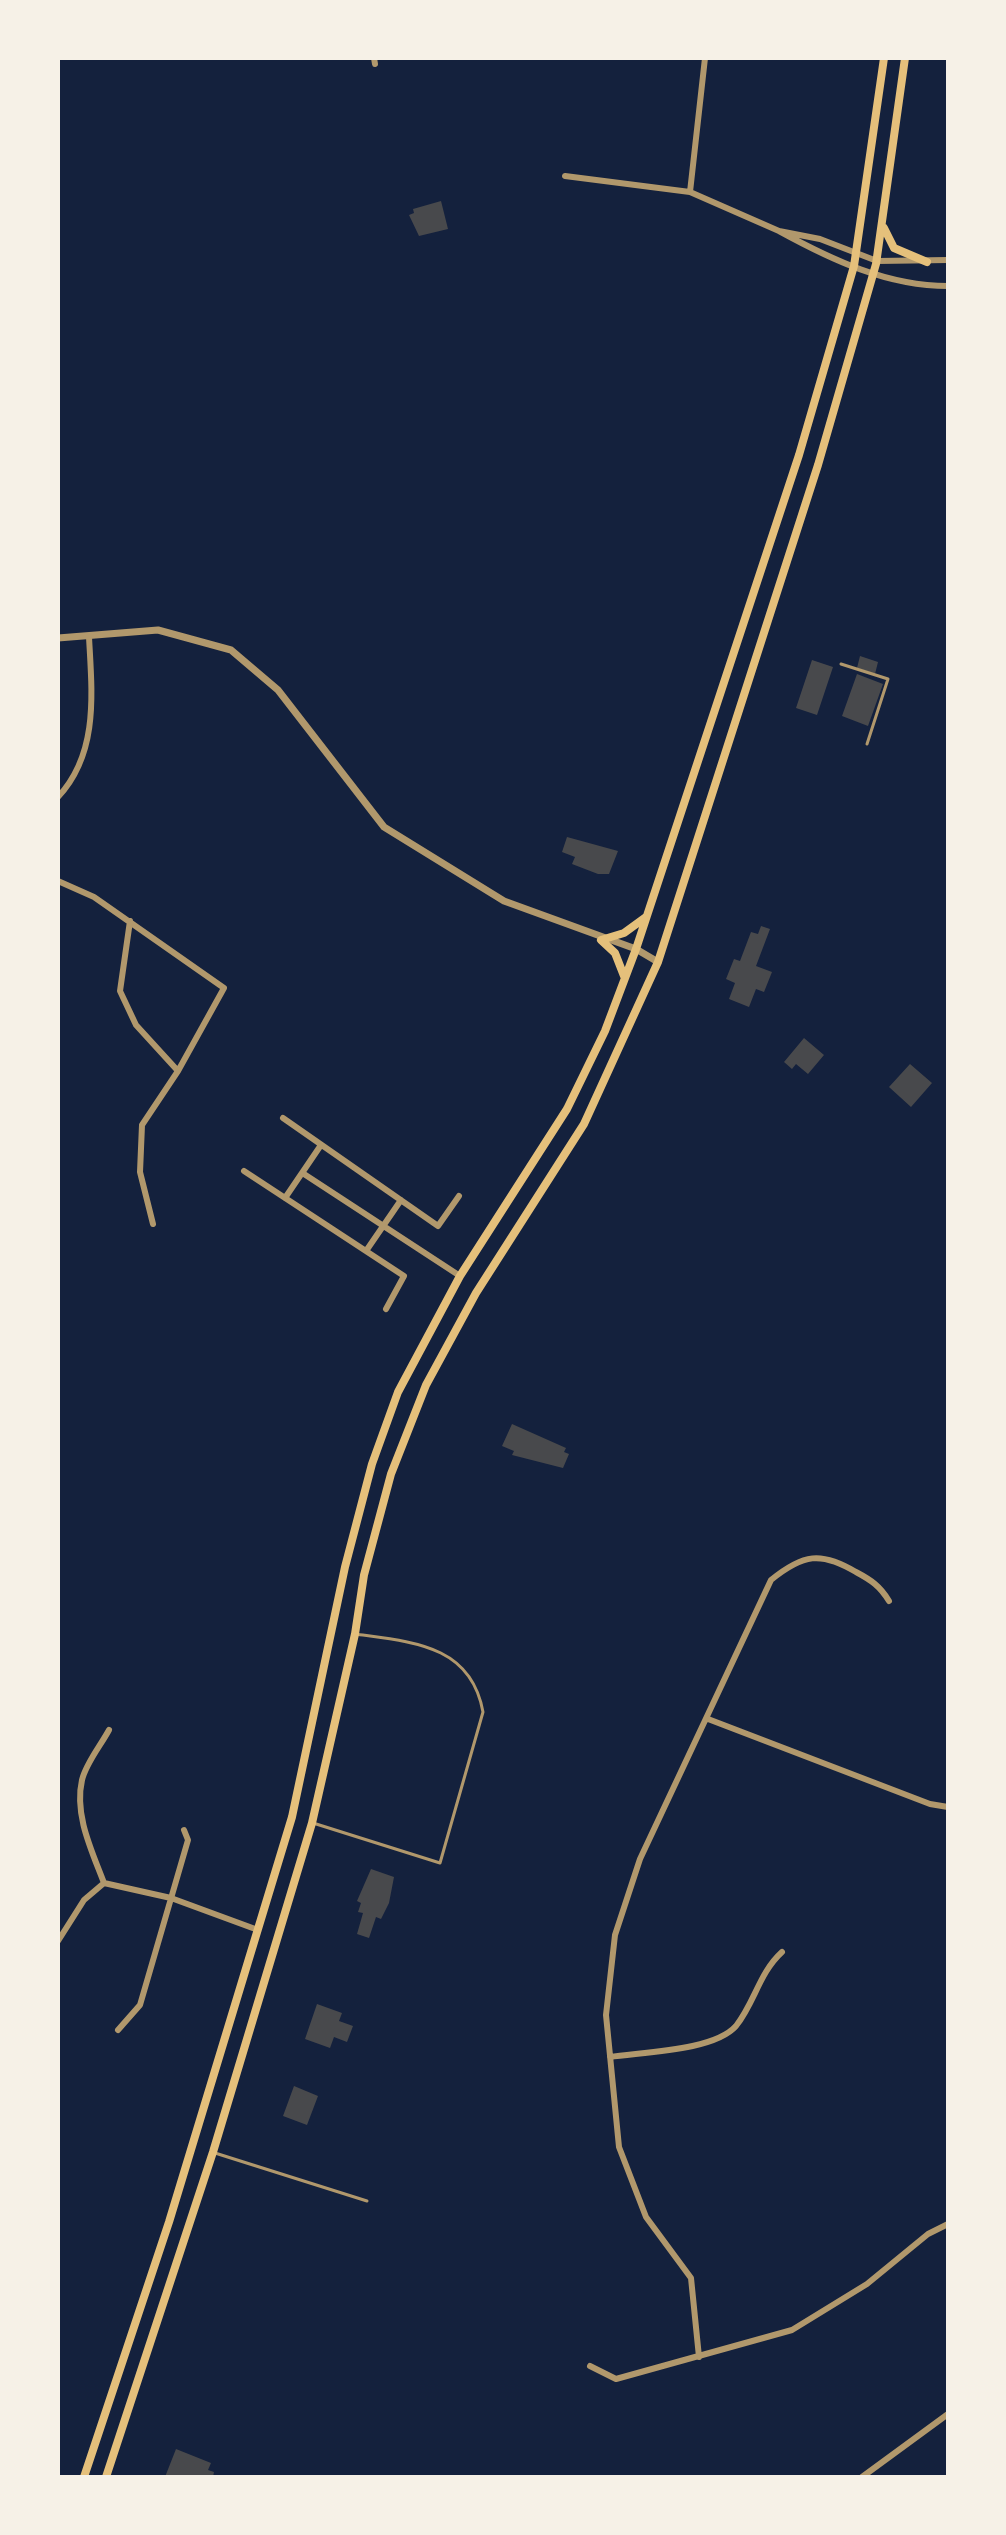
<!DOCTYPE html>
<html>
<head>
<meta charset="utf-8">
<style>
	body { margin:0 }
	#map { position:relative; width:1006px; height:2535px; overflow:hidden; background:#14213d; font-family:Commissioner,sans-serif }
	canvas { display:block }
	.frame { position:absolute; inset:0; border:60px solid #f6f1e7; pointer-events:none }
</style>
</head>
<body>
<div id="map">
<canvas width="1006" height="2535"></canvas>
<div class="frame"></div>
</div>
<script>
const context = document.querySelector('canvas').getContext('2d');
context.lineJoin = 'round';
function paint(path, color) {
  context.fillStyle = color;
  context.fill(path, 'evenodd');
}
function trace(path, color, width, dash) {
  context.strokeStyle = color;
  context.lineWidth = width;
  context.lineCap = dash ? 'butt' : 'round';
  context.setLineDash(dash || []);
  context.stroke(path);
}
paint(new Path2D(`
	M441 201 448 229 419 236 409 215 414 213 413 209Z
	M860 656 878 662 875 674 857 668Z
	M812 660 833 667 817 715 796 708Z
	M857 674 883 684 868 726 842 716Z
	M567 837 618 851 609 874H598L572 864 575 857 562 852Z
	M761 926 770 929 756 966 772 972 764 992 756 989 749 1007 729 999 735 983 726 979 734 959 740 961 751 932 758 934Z
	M804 1038 824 1055 808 1074 796 1064 792 1069 784 1062Z
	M910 1064 932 1083 911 1107 889 1087Z
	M512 1424 566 1448 564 1452 569 1454 563 1468 512 1455 514 1451 502 1446Z
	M371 1869 394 1877 389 1903 381 1919 376 1917 369 1938 357 1934 363 1913 358 1912 361 1903 357 1901Z
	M317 2004 342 2013 339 2021 353 2026 347 2042 334 2037 330 2048 305 2039Z
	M294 2086 318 2096 307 2125 283 2116Z
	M176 2449 211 2463 208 2470 214 2472 213 2477H165Z`), '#48494c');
trace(new Path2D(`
	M841 664 888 679 867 744
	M313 1823 440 1863 483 1712C471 1645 413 1642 355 1634
	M215 2153 367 2201`), '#b1986c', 3);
trace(new Path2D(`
	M374 58 375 64
	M565 176 690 192 779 231
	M690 192 705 58
	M948 260 877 261 820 239 779 231C832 260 887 286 948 286
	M58 797C99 753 92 693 89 637
	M58 881 94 897 224 988 178 1071 142 1125 140 1172 153 1224
	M130 921 120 991 136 1025 178 1071
	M283 1118 438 1226 459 1196
	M244 1171 404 1276 386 1309
	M304 1174 460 1276
	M285 1198 321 1145
	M366 1251 401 1200
	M708 1719 930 1804 948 1807
	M104 1883C92 1851 74 1815 82 1780 86 1763 101 1745 109 1730
	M58 1941 84 1900 104 1883 171 1898 258 1930
	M118 2030 140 2005 188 1840 184 1830
	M610 2057C642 2052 714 2051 736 2026 755 2002 759 1973 782 1952
	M699 2357 691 2278 646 2217 619 2147 606 2015 615 1935 640 1859 771 1580C803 1554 821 1551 856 1572 871 1580 880 1586 889 1601
	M590 2366 616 2379 792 2330 867 2284 928 2234 948 2224
	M862 2477 948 2414`), '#b1986c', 6);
trace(new Path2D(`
	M58 638 158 630 231 650 278 690 384 827 504 901 636 949 658 962`), '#b1986c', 7);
trace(new Path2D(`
	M884 228 894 248 927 262
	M624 976 615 953 601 940 624 933 646 917
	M84 2477 169 2222 292 1817 345 1567 372 1464 398 1392 460 1276 567 1109 605 1031 636 949 799 455 854 266 884 58
	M106 2477 213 2152 312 1823 355 1634 364 1575 391 1474 426 1385 476 1293 584 1124 658 962 818 465 876 264 905 58`), '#e5c07b', 8);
</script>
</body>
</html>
